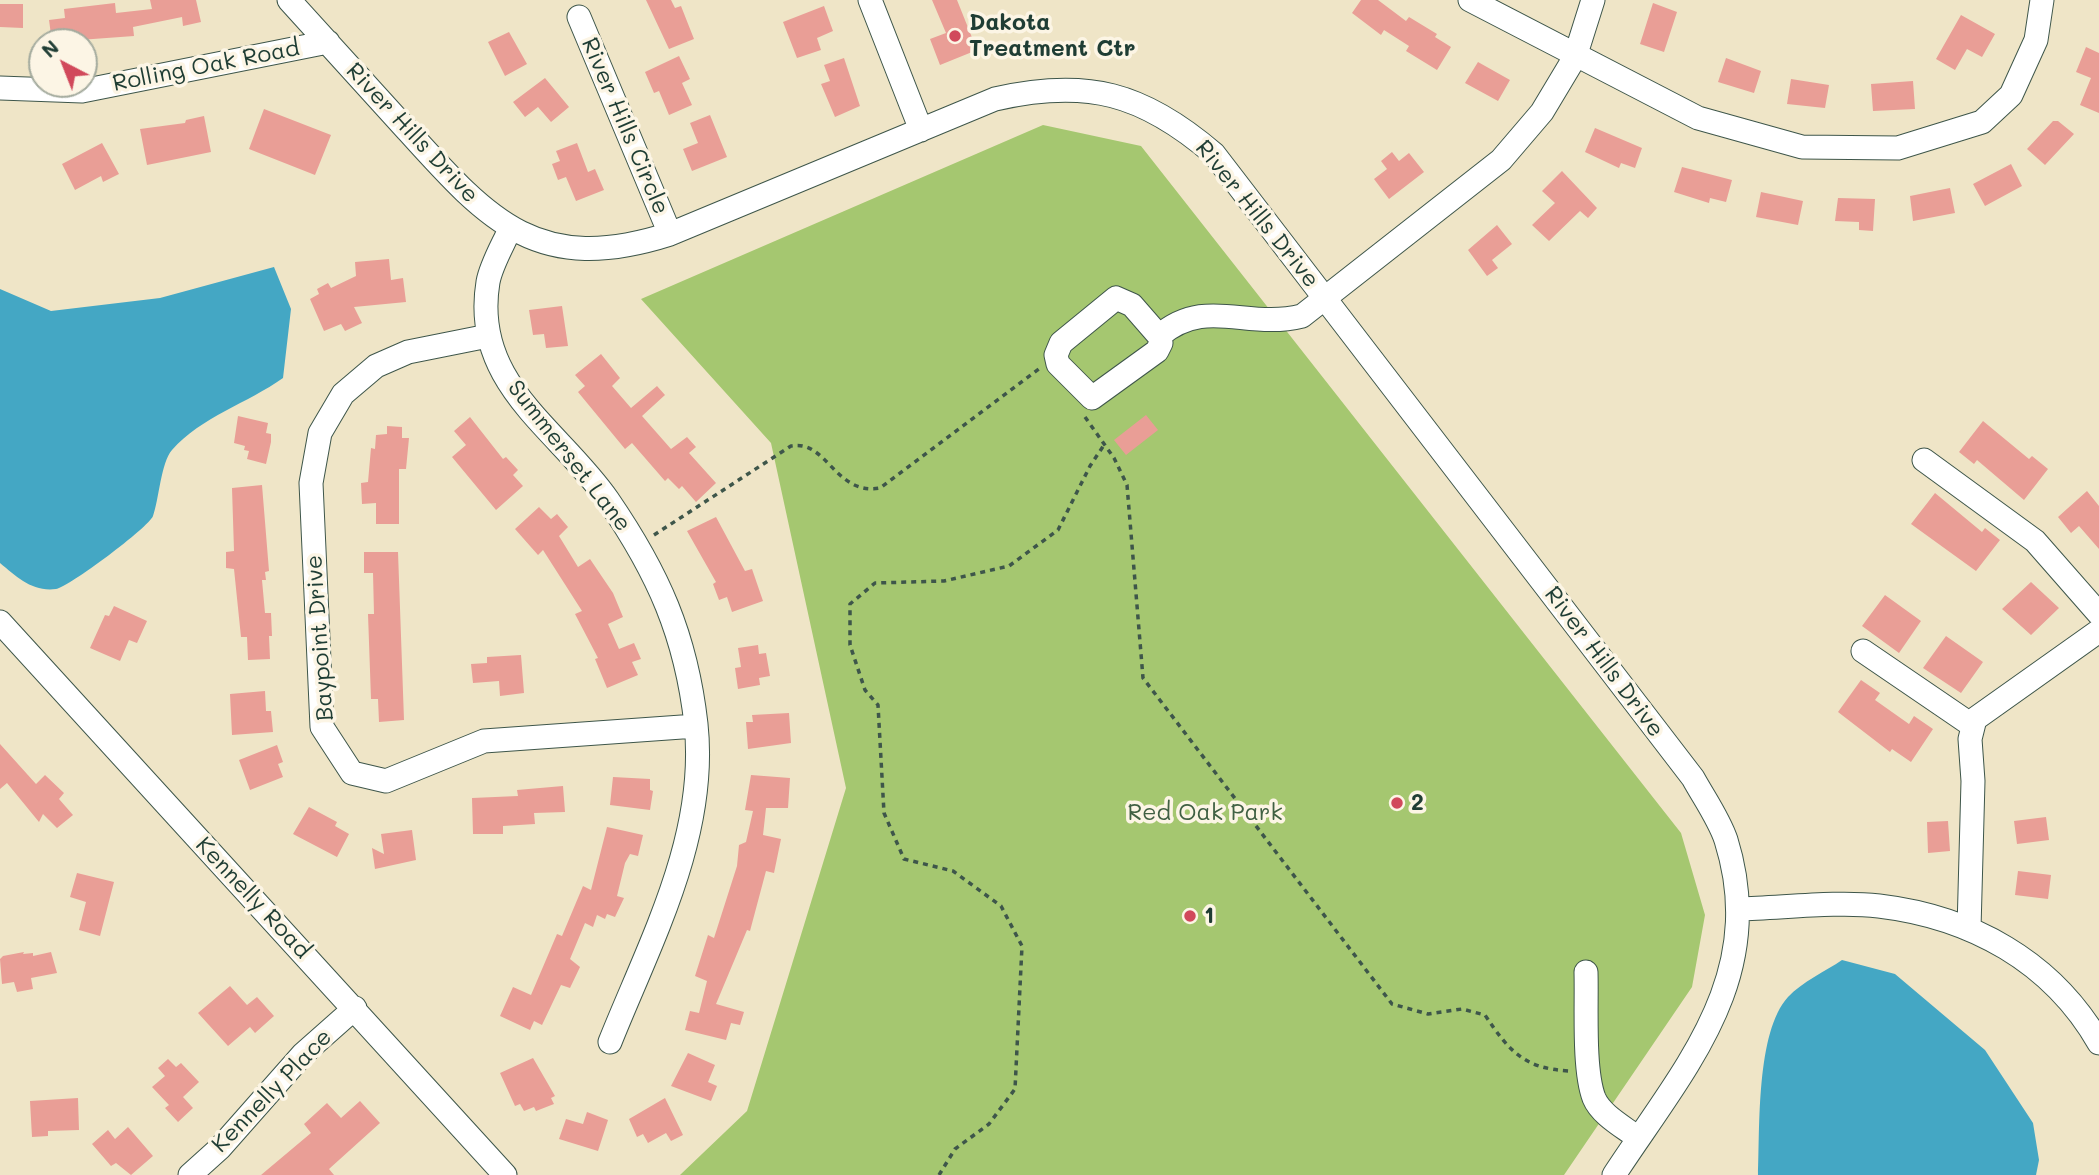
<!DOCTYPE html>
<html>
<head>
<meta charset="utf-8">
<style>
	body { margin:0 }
	#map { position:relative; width:2099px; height:1175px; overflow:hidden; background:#efe5c7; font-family:Mali,sans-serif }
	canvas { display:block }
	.north { position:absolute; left:28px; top:28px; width:70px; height:70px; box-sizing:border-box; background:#fcf5e5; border:2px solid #a4ab9e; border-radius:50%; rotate:318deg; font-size:19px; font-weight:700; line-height:28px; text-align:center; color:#1f3d34 }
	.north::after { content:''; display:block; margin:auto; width:24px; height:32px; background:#d1495b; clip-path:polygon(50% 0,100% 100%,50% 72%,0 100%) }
</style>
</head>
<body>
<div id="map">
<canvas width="2099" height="1175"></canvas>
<div class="north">N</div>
</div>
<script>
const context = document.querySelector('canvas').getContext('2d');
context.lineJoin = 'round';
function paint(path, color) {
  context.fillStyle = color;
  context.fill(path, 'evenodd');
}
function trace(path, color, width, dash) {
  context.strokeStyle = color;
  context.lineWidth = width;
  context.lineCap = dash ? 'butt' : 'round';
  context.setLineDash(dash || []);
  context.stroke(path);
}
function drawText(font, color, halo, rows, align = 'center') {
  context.font = font + ' Mali,sans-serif';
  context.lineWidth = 7;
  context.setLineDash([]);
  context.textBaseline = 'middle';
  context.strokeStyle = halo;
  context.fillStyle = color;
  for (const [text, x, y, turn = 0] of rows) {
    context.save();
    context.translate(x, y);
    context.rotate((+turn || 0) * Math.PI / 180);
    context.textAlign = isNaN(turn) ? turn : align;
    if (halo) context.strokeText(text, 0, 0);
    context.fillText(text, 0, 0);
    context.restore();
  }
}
paint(new Path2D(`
	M1043 125 1141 146 1681 833 1705 915 1692 987 1564 1175H680L747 1111 846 788 771 443 641 299Z`), '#a5c770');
paint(new Path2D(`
	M274 267 291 309 283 378C248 403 201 417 172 450 161 462 159 500 153 516 149 527 69 587 56 589 32 592 17 577 0 563V289L51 311 160 298Z
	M1842 960 1895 974 1985 1050 2033 1123 2039 1160 2036 1175H1758C1760 1128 1756 1032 1788 997 1802 982 1826 971 1842 960Z`), '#44a7c4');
paint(new Path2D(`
	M150 0H196L201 22 183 26 182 17 133 27 134 36 52 42 49 20 65 18 64 9 115 3 116 13 152 9Z
	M646 0H671L675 8 681 6 694 39 669 49Z
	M932 0H957L977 50 940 65 930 39 946 33Z
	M1361 0H1378L1406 21 1409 17 1437 34 1435 37 1451 47 1437 70 1406 51 1409 46 1384 30 1381 35 1352 13Z
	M1653 3 1677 12 1664 52 1640 44Z
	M0 4H23V28L0 27Z
	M824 6 833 31 817 38 821 50 797 58 783 22Z
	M1961 15 1995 34 1982 57 1967 49 1955 70 1936 59Z
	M509 32 527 64 505 76 488 42Z
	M2086 47 2099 53V113L2080 105 2091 78 2076 72Z
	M679 56 690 79 682 83 692 105 669 115 659 91 654 93 645 72Z
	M844 58 860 106 835 117 821 84 830 81 824 65Z
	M1726 58 1761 71 1754 93 1718 82Z
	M1478 62 1510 80 1498 101 1465 83Z
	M545 78 569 107 551 122 538 107 525 117 513 102Z
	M1791 79 1829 85 1825 108 1787 104Z
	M1913 81 1915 109 1873 111 1871 84Z
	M264 109 331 135 315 175 249 149Z
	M710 115 727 157 692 171 683 149 698 143 690 123Z
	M204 116 211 152 147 165 140 129 185 123 186 120Z
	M2053 121H2058L2074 134 2045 165 2027 149Z
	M1595 128 1642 148 1635 168 1621 163 1619 168 1585 152Z
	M102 143 119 174 103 182 101 176 75 190 62 164Z
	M577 143 588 172 595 169 604 190 576 201 566 177 558 180 552 164 560 161 556 151Z
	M1392 152 1399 161 1409 153 1424 172 1389 199 1374 179 1387 169 1381 161Z
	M2011 164 2022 186 1985 206 1973 184Z
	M1682 167 1732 180 1726 202 1710 198 1709 203 1674 192Z
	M1562 171 1597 208 1588 218 1580 211 1549 241 1532 225 1555 203 1542 191Z
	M1950 188 1955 213 1913 221 1910 196Z
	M1761 192 1803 201 1798 225 1756 217Z
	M1838 198 1875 199 1873 231 1859 230V222L1835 221Z
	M1497 225 1512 244 1492 260 1498 268 1487 276 1468 250Z
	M389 259 391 280 403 278 406 302 354 307 362 323 345 331 341 324 324 331 310 299 319 294 317 289 328 283 331 288 356 276 355 262Z
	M562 306 568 346 546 348 544 334 533 335 529 310Z
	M601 354 620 378 612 386 631 408 657 386 665 395 642 416 671 449 687 437 696 447 689 453 716 483 696 502 682 486 679 489 668 478 665 481 632 443 625 449 578 392 585 386 575 375Z
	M1146 415 1158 430 1126 455 1114 440Z
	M238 416 268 423 266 433 271 434V442L266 464 247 459 249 451 244 450 245 446 234 443Z
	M470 417 503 459 506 457 518 470 513 475 523 486 496 510 452 457 466 445 454 431Z
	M1983 421 2029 459 2032 456 2048 469 2024 500 1977 460 1974 464 1959 452Z
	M387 426 402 427V438H409L406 469H399V524H376V503L362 504 361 483 368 482 371 448 375 449 376 435 387 434Z
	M262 485 269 571 265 572 266 580H262L265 613H271L272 636H269L270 659 248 660 247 637H241L234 569 226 568V552L234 551 232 488Z
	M2087 491 2099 506V549L2079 526 2071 533 2058 517Z
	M1935 493 1982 532 1985 528 2000 540 1976 571 1911 524Z
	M539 507 551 519 557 514 568 527 559 536 578 567 590 559 613 593 623 617 608 624 619 649 634 643 641 659 632 662 638 675 607 688 595 659 598 658 575 614 582 611 543 550 538 555 515 529Z
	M716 517 745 571 752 569 763 601 732 612 727 597 719 600 713 584 716 582 687 531Z
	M364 552H398L404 720 379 722 378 699H371L368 614H374L373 573H364Z
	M2031 582 2059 608 2031 635 2002 609Z
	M1885 595 1921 621 1899 653 1862 626Z
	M114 606 147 621 137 643 129 640 120 661 90 648 105 615 109 616Z
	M1946 636 1983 662 1961 693 1923 668Z
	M758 645 759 654 766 653 770 676 759 678 760 685 738 689 735 668 741 667 738 648Z
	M521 655 524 693 500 696 499 681 473 683 471 664 487 663V657Z
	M1861 680 1880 693 1875 700 1909 724 1914 716 1933 729 1911 762 1892 749 1890 752 1838 712Z
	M265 691 266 711H271L273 732 232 735 230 694Z
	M789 713 791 743 748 749 746 722H753L752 715Z
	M0 744 36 784 45 775 64 793 59 799 73 815 57 828 43 814 39 822 7 783 0 789Z
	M277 745 283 762 278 764 283 777 250 790 239 760Z
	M751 775 790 778 788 808H766L763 835 781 839 774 873 766 871 750 931 747 930 716 1004 744 1012 740 1025 731 1023 726 1040 685 1030 690 1011 699 1013 707 981 695 976 708 935 714 938 737 866 739 845 746 842 753 811 745 810Z
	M613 777 650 779V790L653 791 650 810 610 805Z
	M563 786 565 812 534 813 535 824 503 826V834H473L472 798 518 796 517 790Z
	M309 807 337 822 335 826 349 834 337 857 293 834Z
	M2046 817 2049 840 2017 844 2014 821Z
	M1948 821 1950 851 1928 853 1927 822Z
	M607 827 643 835 638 856 630 854 625 863 617 896 624 898 615 917 607 914 605 919 597 915 593 927 585 923 570 959 580 967 570 988 561 985 542 1025 534 1021 530 1030 500 1016 513 987 531 995 557 934 562 936 583 886 591 890Z
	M412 830 416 860 375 869 372 848 384 854 381 834Z
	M2018 871 2051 875 2048 899 2015 895Z
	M77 873 114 882 100 936 79 930 86 902 70 897Z
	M24 952 23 954 33 953V956L51 952 57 973 31 978 33 989 17 992 14 982 2 984 0 959 3 956Z
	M230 986 247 1005 257 997 274 1016 255 1033 250 1027 228 1046 198 1013Z
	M688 1053 715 1065 708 1082 717 1086 711 1101 671 1086Z
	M533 1058 555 1096 551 1098 554 1104 536 1111 534 1107 524 1111 520 1104 515 1106 500 1073Z
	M168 1059 176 1067 181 1063 199 1082 183 1097 193 1108 178 1122 165 1108 169 1105 152 1087 165 1076 158 1068Z
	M78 1098 79 1130 48 1131V1136L32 1137 30 1101Z
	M665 1098 683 1135 671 1141 666 1133 648 1143 643 1134 637 1137 629 1119Z
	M360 1101 380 1123 329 1169 334 1175H261L311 1133 304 1124 327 1103 341 1118Z
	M587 1112 608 1120 598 1151 559 1139 566 1119 583 1124Z
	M128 1127 153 1156 131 1175 116 1163 111 1166 92 1144 108 1130 115 1139Z`), '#e99e96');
const minor = new Path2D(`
	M289 0C328 43 368 87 407 130 490 222 538 276 670 234L995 99C1087 78 1143 93 1214 154L1693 778C1704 798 1719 819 1726 840 1769 977 1684 1068 1614 1175
	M870 0 921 130
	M1470 0 1698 118 1802 147 1898 148 1982 122 2011 95 2036 40 2042 0
	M579 17 670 234
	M0 88 82 91 328 42
	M510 229C503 245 491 265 488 282 471 384 559 429 608 500 658 573 686 635 696 724 708 836 650 942 610 1042
	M488 336 408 352 376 366 343 394 320 433 311 483 322 727 352 773 386 781 484 741 696 726
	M1159 336 1132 305 1116 298 1061 343 1056 355 1058 364 1092 398 1157 351 1161 343 1159 336C1206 296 1246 330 1302 316L1501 160 1542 112 1575 57 1593 0
	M1924 460 2035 541 2099 614
	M0 622 505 1175
	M1863 651 1973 726
	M1739 909C1782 908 1838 901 1879 906 1971 917 2052 961 2099 1043
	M1969 929 1973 781 1970 739 1975 719 2099 631
	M1586 972C1587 1005 1583 1069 1594 1098 1601 1115 1624 1127 1638 1138
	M190 1175 220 1148 303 1054 355 1008`);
trace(minor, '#3e564a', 25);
trace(new Path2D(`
	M1085 417 1114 458 1127 485 1143 678 1392 1004 1428 1014 1462 1009 1485 1015C1509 1051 1524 1069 1570 1071
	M654 535 791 446C827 439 835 496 880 488L1040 368
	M939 1175 955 1149 989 1124 1015 1089 1022 946 1001 906 953 871 904 859 884 813 878 705 865 690 850 645V604L875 583 944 581 1009 566 1058 530 1090 466 1104 445`), '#3e564a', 3.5, [5, 5]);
trace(minor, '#fff', 23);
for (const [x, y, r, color] of [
	[955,36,7,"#d1495b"],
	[1397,803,7,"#d1495b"],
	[1190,916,7,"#d1495b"]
]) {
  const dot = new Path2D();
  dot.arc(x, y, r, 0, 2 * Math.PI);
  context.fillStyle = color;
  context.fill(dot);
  trace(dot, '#fcf5e5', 2.5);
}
drawText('bold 23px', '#1f3d34', '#fcf5e5', [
	["Dakota",969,23],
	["Treatment Ctr",969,49],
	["2",1411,803],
	["1",1204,916]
], 'left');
drawText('23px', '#1f3d34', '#fcf5e5', [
	["Rolling Oak Road",206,66,-11],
	["River Hills Circle",625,126,67],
	["River Hills Drive",412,133,47],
	["River Hills Drive",1257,214,51],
	["Summerset Lane",569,456,52],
	["Baypoint Drive",320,638,-94],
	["River Hills Drive",1604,662,53],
	["Kennelly Road",253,898,47],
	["Kennelly Place",272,1091,-46]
]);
drawText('23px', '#406043', '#fcf5e5', [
	["Red Oak Park",1205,813]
]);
</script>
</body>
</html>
